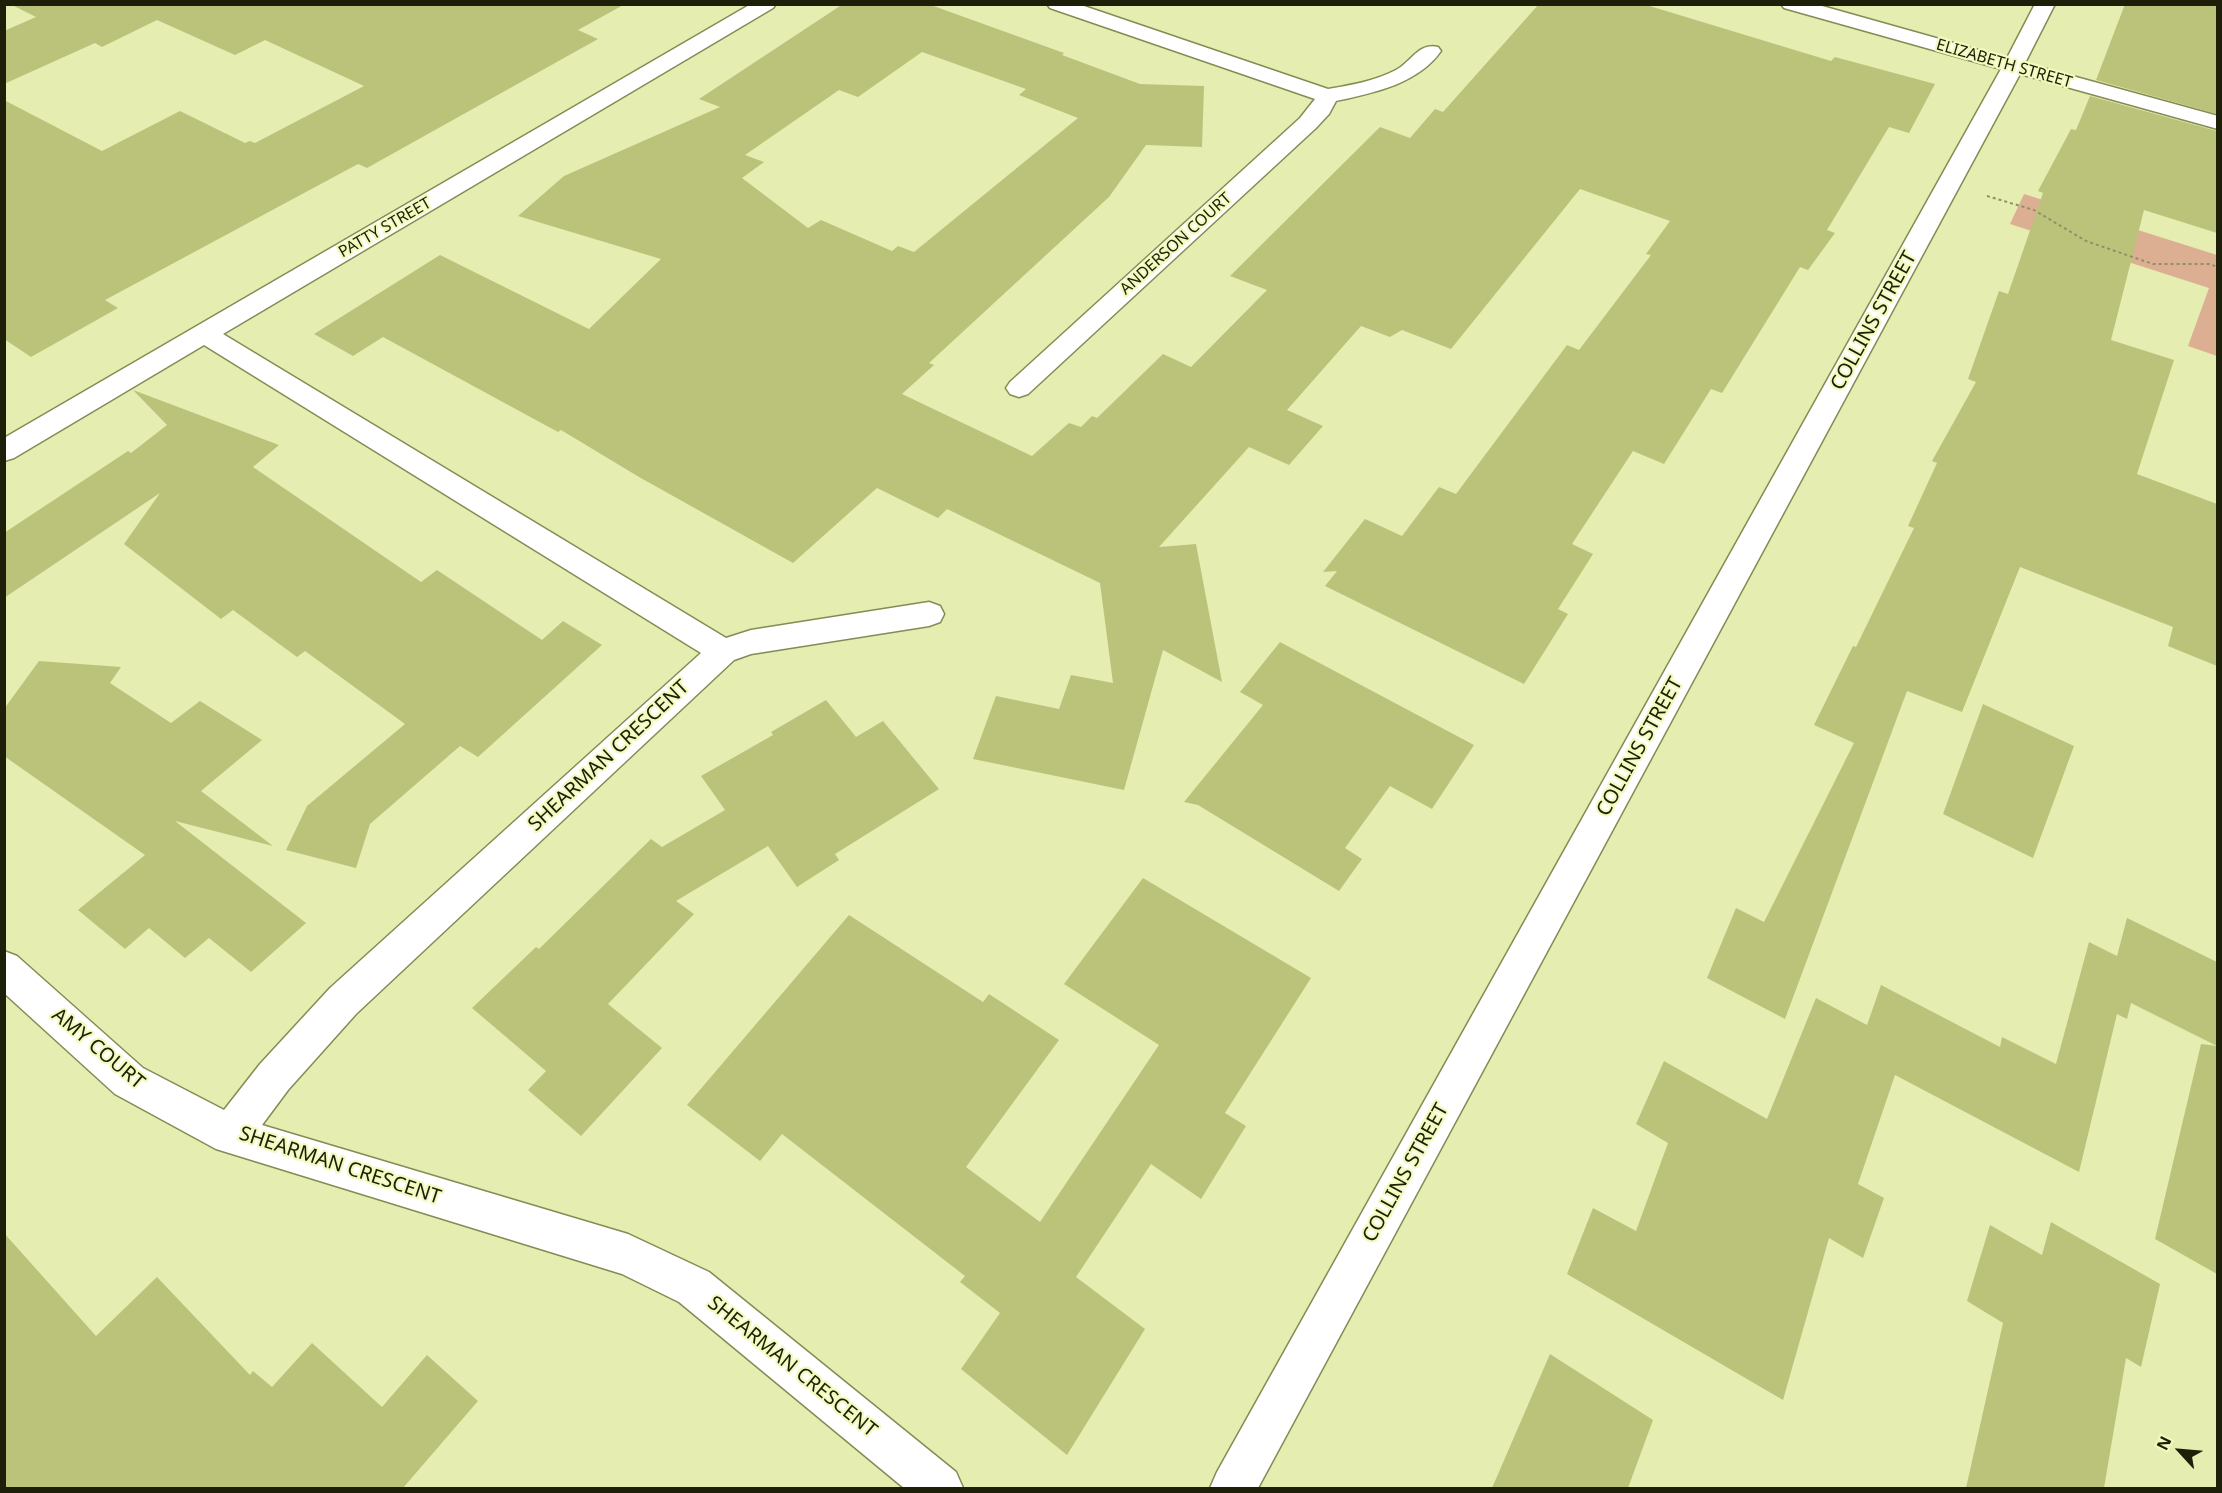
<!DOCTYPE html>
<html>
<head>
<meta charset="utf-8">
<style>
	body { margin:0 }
	#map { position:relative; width:2222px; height:1493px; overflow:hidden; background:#e5edb1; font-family:"Noto Sans",sans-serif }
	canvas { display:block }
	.frame { position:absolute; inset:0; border:6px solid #1d1f08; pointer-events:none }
	.north { position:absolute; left:2150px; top:1421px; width:60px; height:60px; -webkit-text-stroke:4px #f3fabe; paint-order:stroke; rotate:296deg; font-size:16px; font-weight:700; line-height:24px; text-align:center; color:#1d1f08 }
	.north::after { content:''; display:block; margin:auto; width:21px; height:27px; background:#1d1f08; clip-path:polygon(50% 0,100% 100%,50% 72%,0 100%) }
</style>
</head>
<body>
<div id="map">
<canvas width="2222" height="1493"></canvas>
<div class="frame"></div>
<div class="north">N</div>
</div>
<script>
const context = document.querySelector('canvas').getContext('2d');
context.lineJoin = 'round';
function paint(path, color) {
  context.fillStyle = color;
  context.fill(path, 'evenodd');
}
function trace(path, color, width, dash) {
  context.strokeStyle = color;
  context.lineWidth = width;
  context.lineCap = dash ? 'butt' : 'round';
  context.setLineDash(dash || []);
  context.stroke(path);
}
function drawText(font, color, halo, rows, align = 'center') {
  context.font = font + ' "Noto Sans",sans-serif';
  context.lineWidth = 4.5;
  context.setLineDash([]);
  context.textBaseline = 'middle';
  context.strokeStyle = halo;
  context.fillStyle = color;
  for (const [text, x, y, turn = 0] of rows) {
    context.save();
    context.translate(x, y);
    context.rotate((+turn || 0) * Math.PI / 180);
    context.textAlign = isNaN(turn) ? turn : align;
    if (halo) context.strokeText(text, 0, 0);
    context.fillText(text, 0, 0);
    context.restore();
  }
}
paint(new Path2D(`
	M2024 194 2217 255V356L2188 346 2209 288 2010 224Z`), '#dcaf93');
paint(new Path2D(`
	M10 4H625L578 30 598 39 367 168 358 164 105 300 118 308 31 357 4 339V100L102 151 180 111 245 143 250 141 255 143 364 86 265 40 235 55 157 20 102 47 95 43 4 84V31L36 17Z
	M843 4H928L1064 53 1062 55 1140 84 1204 86 1202 147 1146 145 1109 197 929 363 934 365 902 394 1032 456 1069 423 1081 427 1092 416 1097 418 1163 354 1191 367 1267 290 1230 276 1380 127 1410 138 1435 109 1443 112 1539 4H1643L1831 61 1835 57 1935 84 1909 133 1889 127 1827 230 1835 233 1808 270 1800 267 1722 393 1711 389 1664 464 1633 451 1572 544 1593 554 1558 609 1568 614 1524 684 1325 586 1337 571 1323 572 1365 519 1402 536 1439 487 1456 494 1567 345 1579 350 1651 255 1646 254 1670 221 1580 189 1451 349 1402 330 1390 337 1361 326 1287 410 1323 426 1289 465 1249 447 1159 547 1196 544 1222 682 1163 650 1124 790 973 759 996 696 1059 709 1071 675 1113 683 1100 583 947 509 938 518 877 488 793 563 639 477 561 430 558 432 383 337 353 356 314 334 440 255 589 329 661 259 518 216 564 176 720 107 699 99ZM922 52 1026 89 1019 95 1078 118 914 252 898 246 892 251 821 220 808 228 742 178 764 162 745 155 839 90 858 97Z
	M2125 4H2217V114L2096 80Z
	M2090 96 2217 131V233L2144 210 2111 340 2174 360 2137 474 2217 504V666L2168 646 2173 627 2020 567 1962 712 1907 691 1785 1019 1707 978 1736 908 1764 922 1854 743 1814 725 1853 646 1856 647 1914 528 1908 526 1937 463 1932 461 1976 382 1968 379 1999 291 2008 294 2043 193 2038 191 2071 129 2076 130Z
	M133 390 279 445 253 467 421 582 437 570 542 640 563 621 602 645 478 757 460 746 370 824 356 868 286 850 307 806 405 724 305 651 297 657 233 610 221 619 124 544 160 493 4 598V533L128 451 131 453 167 425Z
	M1280 642 1474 745 1432 809 1390 786 1345 848 1362 859 1339 891 1198 805 1184 802 1263 705 1240 692Z
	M39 661 121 667 110 683 171 723 200 701 262 740 201 791 273 846 175 821 306 923 251 972 209 938 185 958 149 928 125 949 78 910 145 855 4 756V709Z
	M826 700 856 737 883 721 939 789 835 854 839 860 797 887 768 846 676 901 694 914 608 1004 662 1048 581 1136 528 1090 546 1071 472 1008 536 947 539 949 651 839 662 847 725 810 701 776 773 735 771 732Z
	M1983 704 2074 746 2033 858 1943 814Z
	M1143 878 1311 978 1225 1113 1246 1126 1201 1199 1151 1164 1076 1277 1145 1329 1067 1455 961 1369 1000 1313 960 1282 965 1276 782 1134 760 1161 687 1105 849 915 983 1002 989 994 1059 1040 966 1167 1040 1222 1159 1045 1064 984Z
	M2127 918 2217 962V1046L2131 1003 2127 1019 2117 1014 2079 1172 1895 1075 1858 1184 1884 1198 1863 1258 1829 1238 1783 1400 1567 1274 1593 1208 1636 1231 1668 1143 1636 1124 1664 1061 1767 1119 1816 998 1867 1025 1881 985 2000 1047 2002 1037 2056 1064 2089 942 2117 956Z
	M2201 1044 2217 1046V1274L2155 1239Z
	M2051 1222 2160 1284 2141 1367 2126 1358 2104 1488H1966L2003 1323 1967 1301 1990 1225 2042 1255Z
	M4 1233 96 1336 157 1277 250 1375 253 1371 272 1387 312 1343 382 1407 427 1355 478 1401 403 1488H4Z
	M1550 1354 1653 1420 1628 1488H1492Z`), '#bbc37b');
const minor = new Path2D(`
	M751 4H776L773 8 223 334 726 638 751 630 929 602 940 606 944 614 940 622 929 626 751 654 734 660 356 1014 288 1090 262 1125 628 1234 709 1272 956 1472 963 1488H904L679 1302 622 1274 216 1149 115 1094 4 993V951L17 956 143 1068 224 1110 260 1064 330 988 701 653 204 345 14 458 4 461V438Z
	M1047 4H1078L1328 89C1351 85 1375 81 1396 70 1411 62 1419 42 1438 47L1441 51C1418 84 1373 93 1336 101L1329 114 1316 128 1028 394 1019 397 1010 394 1006 388 1010 382 1300 118 1315 99 1050 8Z
	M1781 4H1815L2007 58 2035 4H2055L2025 63 2218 116V129L2020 74 1258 1488H1210L1217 1472 2001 69 1784 8Z`);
trace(minor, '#858b54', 3);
trace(new Path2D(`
	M1987 196 2034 210 2086 241 2153 264H2209L2218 267`), '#8c9166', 2, [3, 3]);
paint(minor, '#fff');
drawText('16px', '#1d1f08', '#f3fabe', [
	["ELIZABETH STREET",2004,64,16],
	["PATTY STREET",385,228,-30],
	["ANDERSON COURT",1176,244,-42]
]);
drawText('20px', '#1d1f08', '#f3fabe', [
	["COLLINS STREET",1874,321,-61],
	["COLLINS STREET",1640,747,-61],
	["SHEARMAN CRESCENT",609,756,-43],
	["AMY COURT",98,1049,40],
	["SHEARMAN CRESCENT",340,1166,18],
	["COLLINS STREET",1406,1173,-61],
	["SHEARMAN CRESCENT",792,1367,39]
]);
</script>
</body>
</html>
